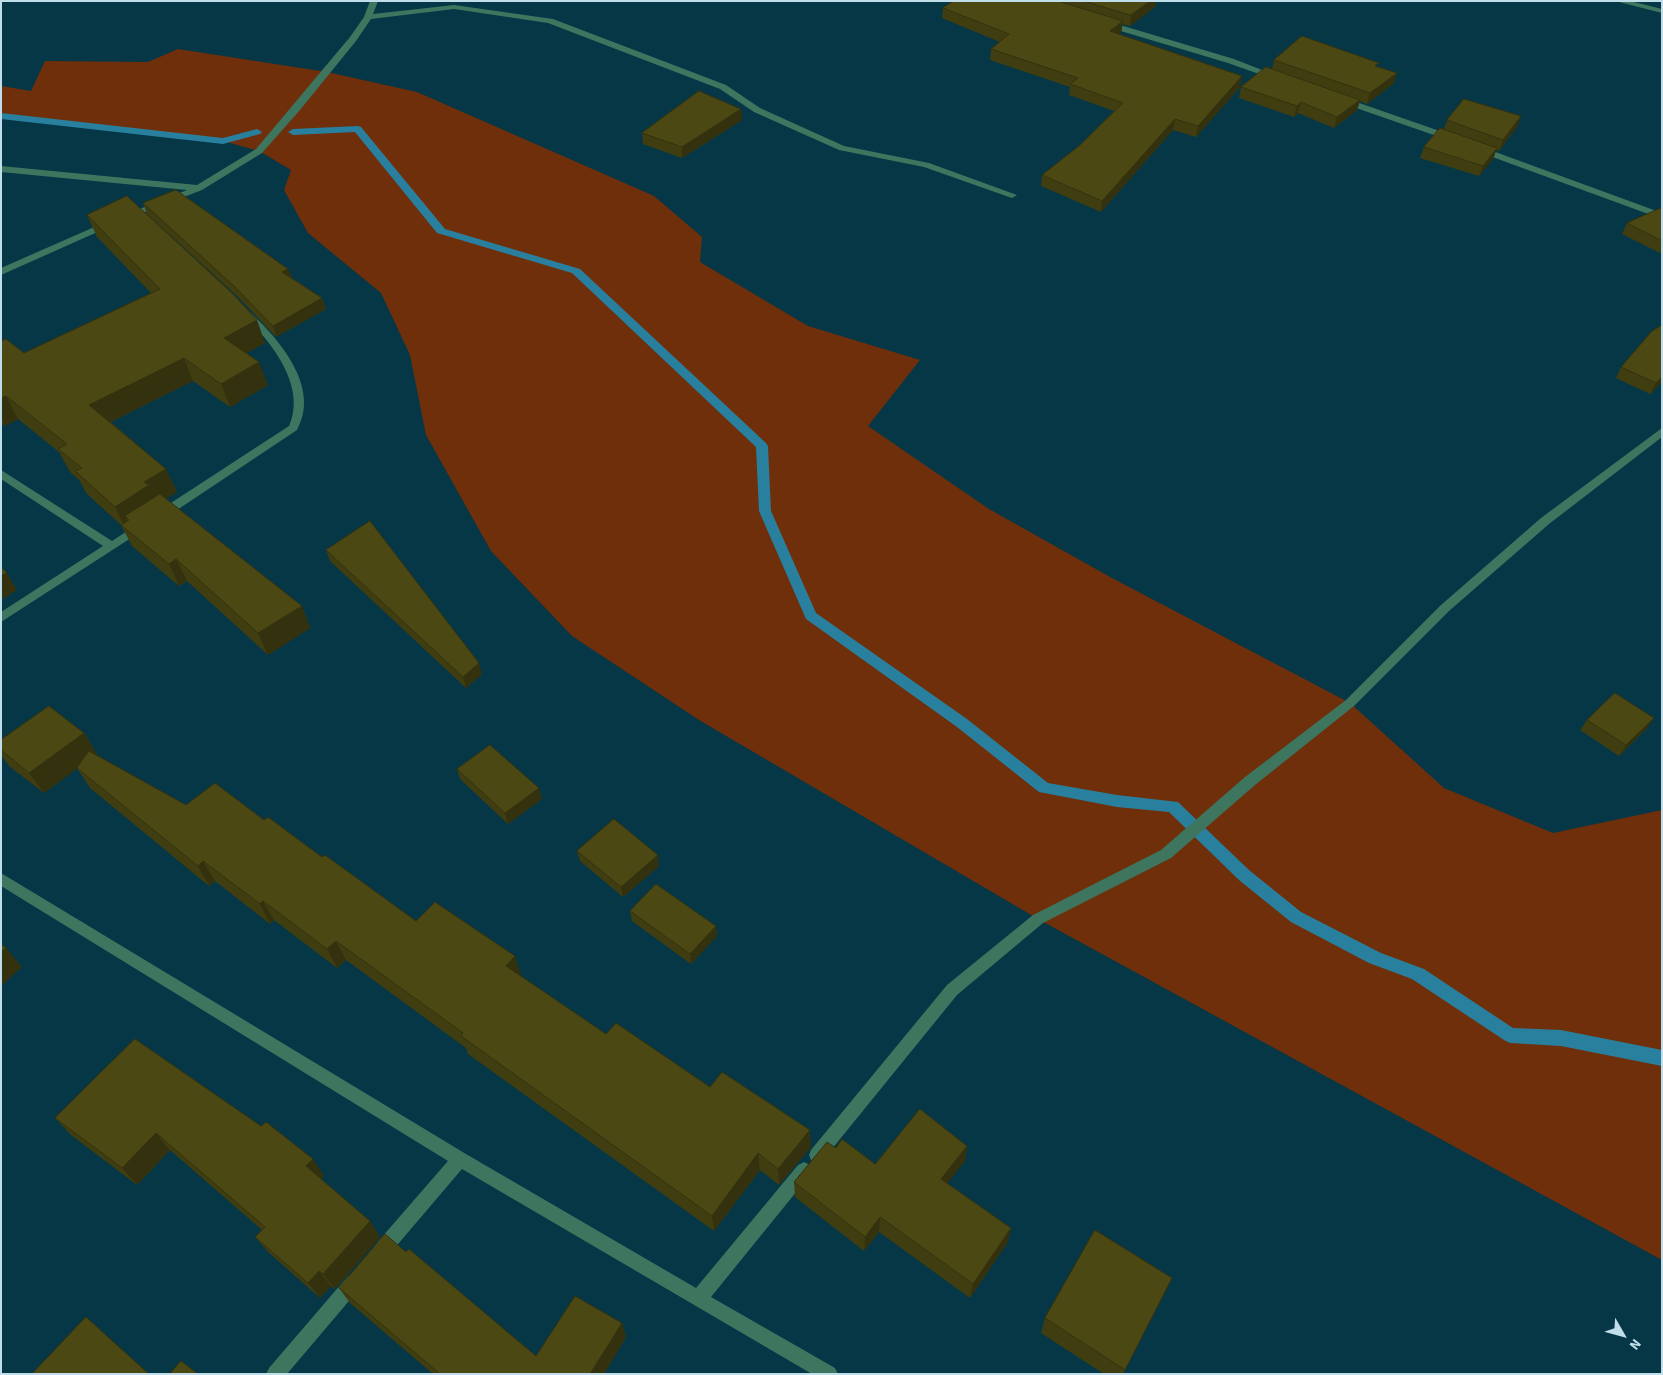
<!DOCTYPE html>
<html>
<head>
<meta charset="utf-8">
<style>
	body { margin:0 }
	#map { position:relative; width:1663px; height:1375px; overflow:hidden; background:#053747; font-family:"Source Sans 3",sans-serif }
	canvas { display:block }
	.frame { position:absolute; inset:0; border:2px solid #c0ddea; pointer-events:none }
	.north { position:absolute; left:1598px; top:1310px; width:50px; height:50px; -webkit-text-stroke:4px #053747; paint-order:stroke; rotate:128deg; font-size:14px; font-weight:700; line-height:20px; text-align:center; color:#c0ddea }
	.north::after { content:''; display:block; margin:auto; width:18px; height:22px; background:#c0ddea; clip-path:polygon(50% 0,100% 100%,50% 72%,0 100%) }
</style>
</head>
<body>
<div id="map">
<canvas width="1663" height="1375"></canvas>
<div class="frame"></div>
<div class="north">N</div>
</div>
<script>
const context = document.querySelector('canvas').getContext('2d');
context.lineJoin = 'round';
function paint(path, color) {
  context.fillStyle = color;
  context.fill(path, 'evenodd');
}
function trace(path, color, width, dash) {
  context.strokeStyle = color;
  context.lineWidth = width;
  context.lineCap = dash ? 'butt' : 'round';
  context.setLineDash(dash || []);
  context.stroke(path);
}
paint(new Path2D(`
	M178 49 327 72 417 92 654 196 702 237 700 262 808 326 920 360 868 426 989 509 1112 578 1350 703 1444 788 1553 833 1662 810V1260L1038 919 699 720 572 636 491 551 426 435 410 355 381 293 308 233 284 190 291 170 259 151 223 141 1 116V86L31 91 45 61 148 62Z`), '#6e2f0a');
paint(new Path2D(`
	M1 113 223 138 257 129 262 132 260 134 223 144 1 119Z
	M358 126 361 127 445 229 580 269 766 443 768 446 771 511 816 613 967 719 1048 783 1117 795 1178 802 1249 870 1301 912 1381 953 1424 969 1513 1028 1561 1030 1662 1050V1066L1561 1046 1510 1043 1504 1040 1412 979 1369 963 1291 922 1239 880 1169 812 1117 807 1039 792 957 727 806 619 759 511 756 447 572 273 437 233 355 132 293 135 288 132 293 129Z`), '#29809e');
paint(new Path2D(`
	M370 1H378L373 14 454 5 553 19 726 85 760 108 844 146 929 163 1017 195 1012 198 1009 197 924 167 839 150 754 112 720 89 548 23 454 9 371 19 356 41 300 110 262 153 202 190 130 218H124L122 216 187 190 1 172V166L197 185 256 149 350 37 364 17Z
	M1615 1H1630L1662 9V13Z
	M1104 22H1110L1234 59 1280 77 1273 79 1228 63 1104 26Z
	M1342 97 1454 136 1455 138 1448 140 1339 102 1338 100Z
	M1479 146 1662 213V219L1476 151 1475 149Z
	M108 221 113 224 111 226 1 275V268Z
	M247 311 250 312C280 340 321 388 297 430L165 518H157L155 515 157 512 289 426C303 395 284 361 264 337 257 329 248 322 242 314Z
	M1662 428V437L1549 524 1449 611 1354 706 1255 785 1171 858 1043 923 957 995 823 1160 817 1163 811 1160 809 1155 811 1150 947 985 1033 915 1161 850 1245 777 1346 700 1441 605 1541 518Z
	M1 470 112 541 138 524 142 523 148 527 1 622V612L103 546 1 479Z
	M1 873 466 1154 696 1288 798 1165 804 1162 810 1165 812 1170 810 1175 711 1297 835 1368 838 1374H812L462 1169 387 1257 381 1259 375 1257 373 1251 375 1245 448 1161 1 886Z
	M354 1274 360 1276 362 1282 360 1288 287 1374H266L269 1368 348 1276Z`), '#3d755f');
paint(new Path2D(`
	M954 1H1156L1155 7 1130 26 1123 24 1121 32 1119 34 1240 87 1196 137 1173 130 1101 212 1041 186 1042 175 1080 145 1114 111 1069 95 1070 87 990 60 991 49 1000 42 942 18 943 8Z
	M1274 60 1378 67 1394 83 1367 104 1360 101 1357 110 1334 128 1298 113 1294 117 1239 98 1241 87 1272 69Z
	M741 109 742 120 682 158 643 144 642 133Z
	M1521 116 1517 127 1499 151 1496 150 1493 159 1479 176 1420 158 1424 147 1444 129 1447 120Z
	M143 203 288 269 292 278 322 298 326 309 276 337 238 297 147 214Z
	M1662 208V254L1622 234 1627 223Z
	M87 215 265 343 246 353 268 385 230 407 193 381 111 422 166 469 177 492 165 499 302 606 310 628 268 655 187 581 179 586 132 546 121 525 87 494 79 480 70 472 59 452 18 419 5 426 1 423V341L24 353 151 293 97 237Z
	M1621 367 1662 382 1650 394 1616 378Z
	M326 550 482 674 466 688 330 561Z
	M1587 720 1647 728 1619 756 1580 730Z
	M84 733 97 754 96 755 186 805 264 820 322 857 416 921 521 975V976L606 1034 710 1087 811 1147 779 1185 760 1170 714 1231 468 1054 466 1048 346 960 337 968 274 920 270 924 215 881 209 886 90 788 77 768 44 793 9 766 1 755V740Z
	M457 769 542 799 508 824 460 779Z
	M577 851 659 866 623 897 580 861Z
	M630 911 716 926 717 936 691 964 632 921Z
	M135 1039 324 1176 321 1179 370 1221 380 1237 335 1289 331 1286 320 1298 268 1252 255 1237 262 1230 170 1150 137 1185 71 1135 55 1118Z
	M967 1146 965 1161 947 1183 1008 1242 970 1298 879 1232 864 1251 795 1197 794 1182 836 1148 875 1164Z
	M406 1252 536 1356 622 1323 626 1337 604 1374H433L350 1303 339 1288Z
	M1172 1278 1123 1374H1104L1041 1333 1045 1318Z`), '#403e11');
paint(new Path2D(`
	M1150 1H1156L1155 7 1130 26 1131 15Z
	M1123 21 1121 32 1109 41 1110 31Z
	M1397 73 1394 83 1367 104 1370 93Z
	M1242 76 1240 87 1196 137 1198 126Z
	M1360 100 1357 110 1334 128 1337 117Z
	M1301 102 1298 113 1294 117 1297 106Z
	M741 109 742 120 682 158V147Z
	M1521 116 1517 127 1499 151 1503 140Z
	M1175 119 1173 130 1101 212 1102 201Z
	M1497 148 1493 159 1479 176 1483 166Z
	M288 269 292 280 282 272Z
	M322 298 326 309 276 337 273 326Z
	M257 320 265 343 232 361 224 338Z
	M184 358 193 381 100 427 89 405Z
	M259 362 268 385 230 407 221 384Z
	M1662 377V382L1650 394 1656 383Z
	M6 396 18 419 5 426 1 419V398Z
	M166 469 177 492 129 520 125 516 131 527 126 530 115 507 144 482Z
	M176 559 187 581 179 586 169 564Z
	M7 573 17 590 1 600V576Z
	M302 606 310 628 268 655 258 633Z
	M479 663 482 674 466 688 463 677Z
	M1654 718 1647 728 1619 756 1626 745Z
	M84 733 97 754 44 793 29 773Z
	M539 788 542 799 508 824 505 813Z
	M658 855 659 866 623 897 621 887Z
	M203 861 215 881 209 886 198 866Z
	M263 901 274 920 270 924 260 904Z
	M716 926 717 936 691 964 690 954Z
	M336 941 346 960 337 968 327 949Z
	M6 948 22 967 1 986V952Z
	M515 956 521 975 512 985 506 966Z
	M810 1130 811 1147 779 1185 778 1169Z
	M156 1133 170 1150 137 1185 122 1168Z
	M967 1146 965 1161 939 1194 941 1179Z
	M758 1153 760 1170 714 1231 712 1216Z
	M313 1159 324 1176 318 1183 306 1166Z
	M880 1217 879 1232 864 1251 865 1237Z
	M370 1221 380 1237 335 1289 323 1274Z
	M1011 1228 1008 1242 970 1298 973 1284Z
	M319 1271 331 1286 320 1298 308 1283Z
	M622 1323 626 1337 604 1374H590Z`), '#34320e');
const building = new Path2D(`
	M954 1H1058L1123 21 1110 31 1242 76 1198 126 1175 119 1102 201 1042 175 1080 145 1123 103 1070 84 1078 78 991 49 1009 34 943 8Z
	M1084 1H1150L1131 15Z
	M1302 36 1379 63 1375 66 1397 73 1370 93 1274 60Z
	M1266 67 1360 100 1337 117 1301 102 1297 106 1241 87Z
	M699 91 741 109 682 147 642 133Z
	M1464 99 1521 116 1503 140 1447 120Z
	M1440 128 1497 148 1483 166 1424 147Z
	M176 190 288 269 282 272 322 298 273 326 234 286 143 203Z
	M127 196 233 294 257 320 224 338 259 362 221 384 184 358 89 405 166 469 144 482 149 485 115 507 75 471 82 468 58 449 67 444 6 396 1 398V341L6 339 24 353 160 289 87 215Z
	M1661 208H1662V241L1627 223Z
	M1662 325V377L1656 383 1621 367 1651 332Z
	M160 494 302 606 258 633 176 559 169 564 121 525 129 520 125 516Z
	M370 521 479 663 463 677 326 550Z
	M1 567 7 573 1 576Z
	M1615 693 1654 718 1626 745 1587 720Z
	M49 706 84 733 29 773 1 750V740Z
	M490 745 539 788 505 813 457 769Z
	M89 751 186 805 215 783 264 820 268 817 322 857 325 855 416 921 435 902 515 956 506 966 606 1034 616 1023 710 1087 722 1072 810 1130 778 1169 758 1153 712 1216 461 1036 463 1033 336 941 327 949 263 901 260 904 203 861 198 866 77 768Z
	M614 819 658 855 621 887 577 851Z
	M656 884 716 926 690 954 630 911Z
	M1 944 6 948 1 952Z
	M135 1039 261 1126 266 1122 313 1159 306 1166 370 1221 323 1274 319 1271 308 1283 255 1237 265 1227 156 1133 122 1168 55 1118Z
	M920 1109 967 1146 941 1179 1011 1228 973 1284 880 1217 865 1237 794 1182 827 1142 836 1148 842 1139 875 1164Z
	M1095 1230 1172 1278 1125 1370 1045 1318Z
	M385 1234 406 1252 409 1249 536 1356 575 1296 622 1323 590 1374H440L339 1288Z
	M86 1317 149 1374H34L33 1373Z
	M181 1361 198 1374H170Z`);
paint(building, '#4b4814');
trace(building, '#34320e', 1);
</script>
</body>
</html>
